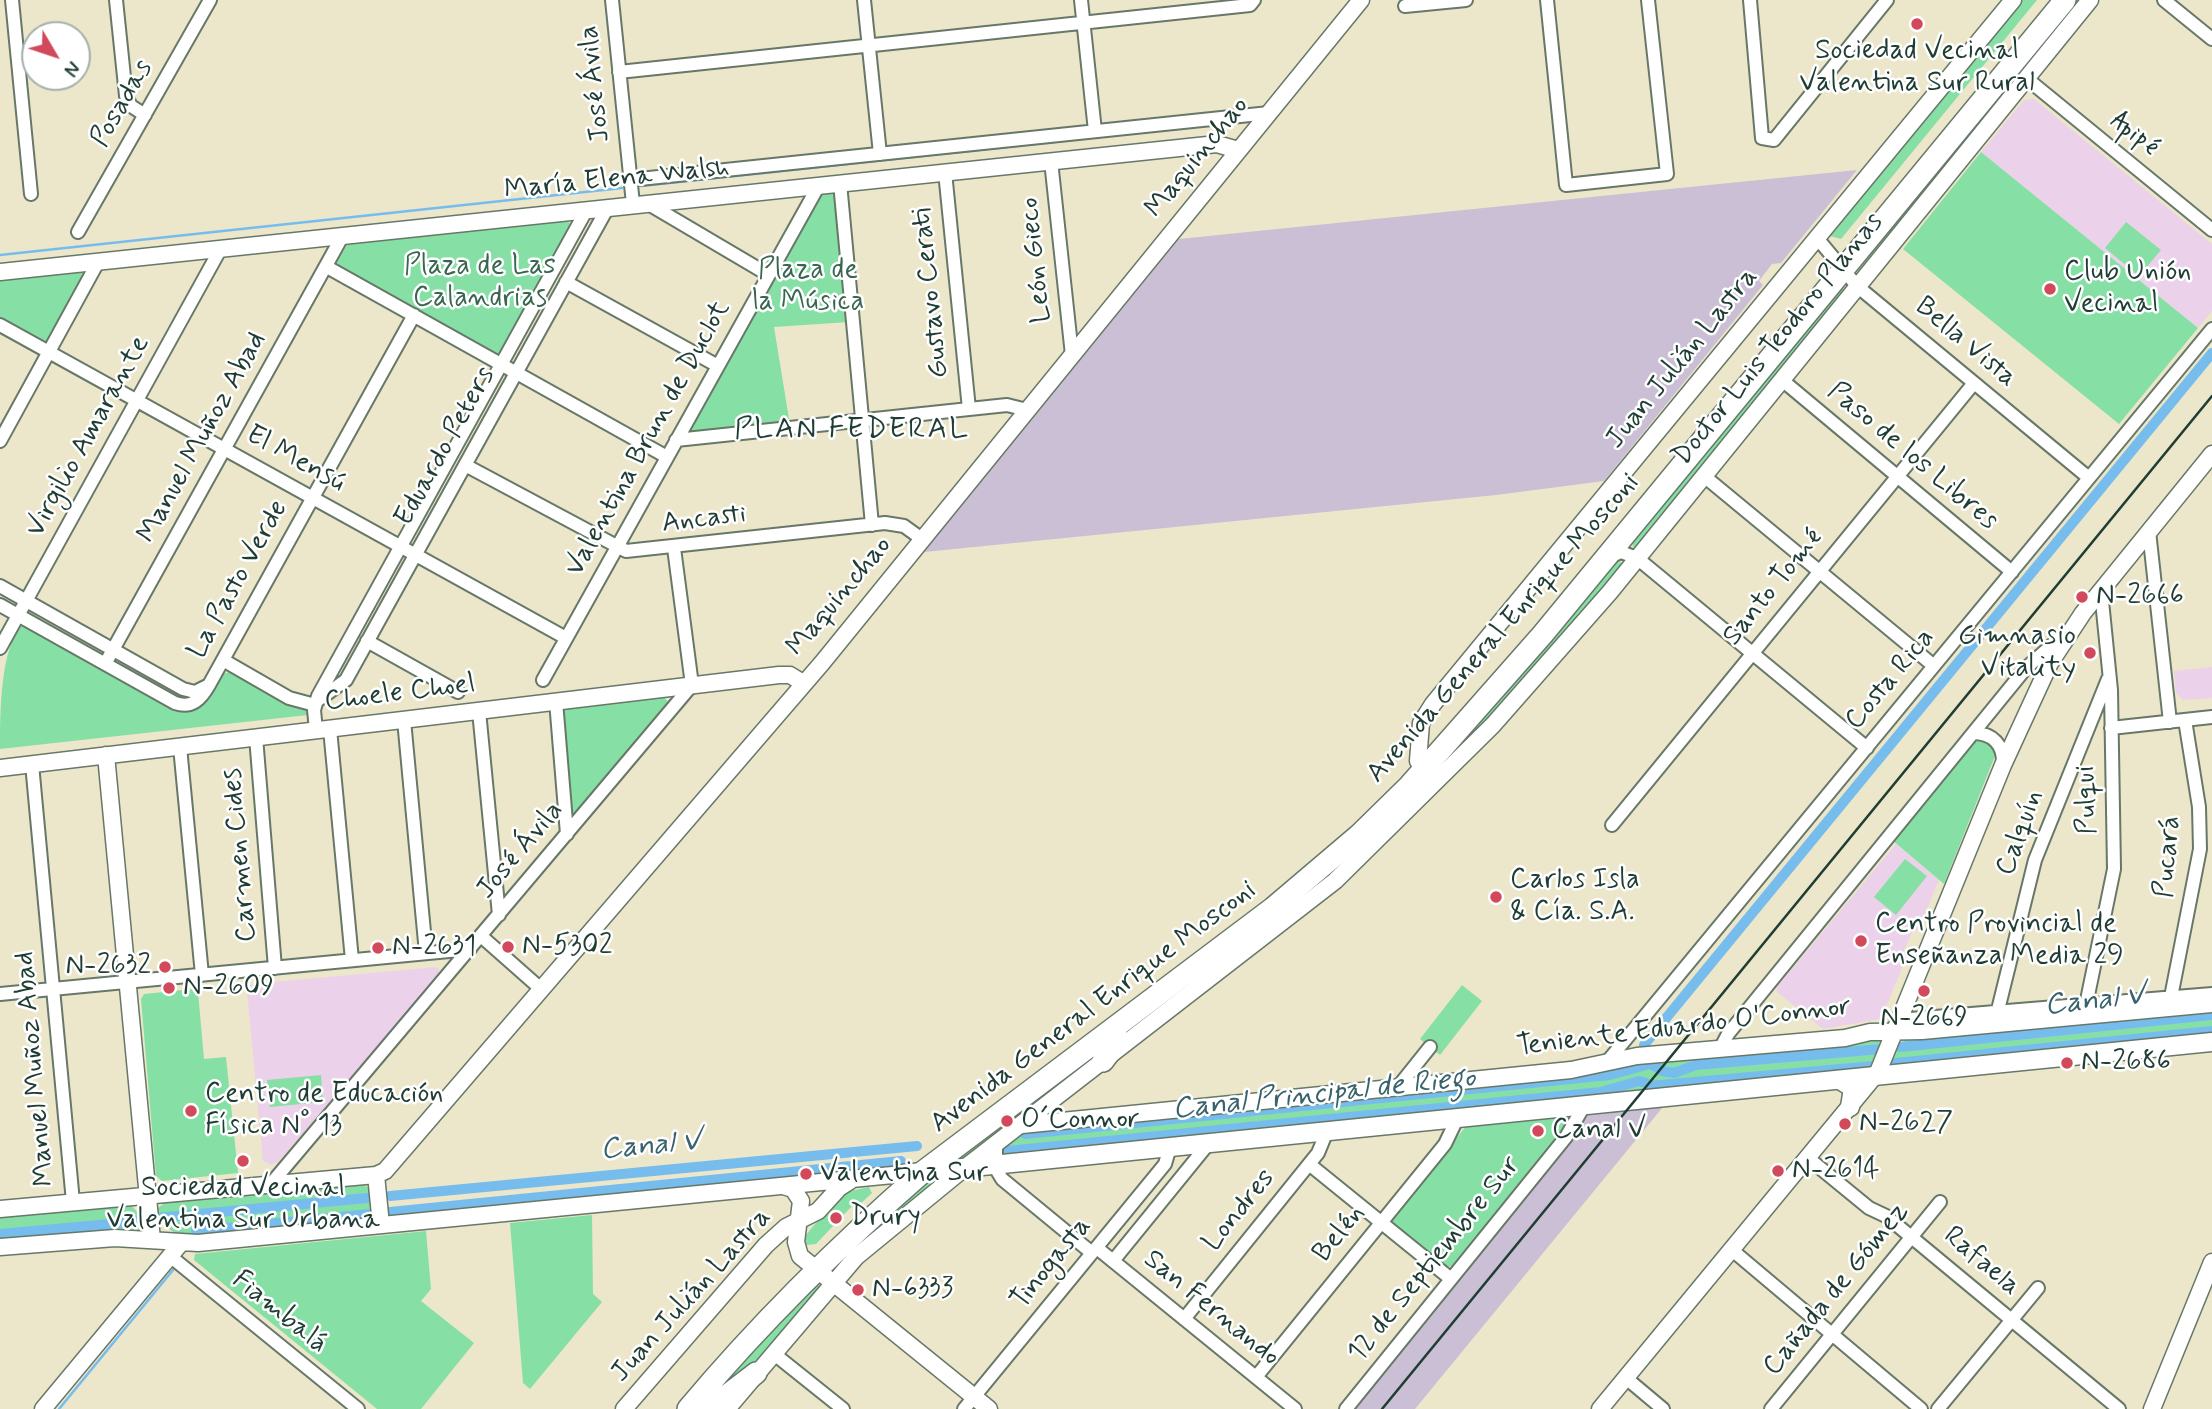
<!DOCTYPE html>
<html>
<head>
<meta charset="utf-8">
<style>
	body { margin:0 }
	#map { position:relative; width:2212px; height:1409px; overflow:hidden; background:#ece6ca; font-family:Mynerve,sans-serif }
	canvas { display:block }
	.north { position:absolute; left:21px; top:21px; width:70px; height:70px; box-sizing:border-box; background:#fff; border:2px solid #a5b1ae; border-radius:50%; rotate:129deg; font-size:19px; font-weight:700; line-height:28px; text-align:center; color:#1f3d34 }
	.north::after { content:''; display:block; margin:auto; width:24px; height:32px; background:#d1495b; clip-path:polygon(50% 0,100% 100%,50% 72%,0 100%) }
</style>
</head>
<body>
<div id="map">
<canvas width="2212" height="1409"></canvas>
<div class="north">N</div>
</div>
<script>
const context = document.querySelector('canvas').getContext('2d');
context.lineJoin = 'round';
function paint(path, color) {
  context.fillStyle = color;
  context.fill(path, 'evenodd');
}
function trace(path, color, width, dash) {
  context.strokeStyle = color;
  context.lineWidth = width;
  context.lineCap = dash ? 'butt' : 'round';
  context.setLineDash(dash || []);
  context.stroke(path);
}
function drawText(font, color, halo, rows, align = 'center') {
  context.font = font + ' Mynerve,sans-serif';
  context.lineWidth = 5;
  context.setLineDash([]);
  context.textBaseline = 'middle';
  context.strokeStyle = halo;
  context.fillStyle = color;
  for (const [text, x, y, turn = 0] of rows) {
    context.save();
    context.translate(x, y);
    context.rotate((+turn || 0) * Math.PI / 180);
    context.textAlign = isNaN(turn) ? turn : align;
    if (halo) context.strokeText(text, 0, 0);
    context.fillText(text, 0, 0);
    context.restore();
  }
}
paint(new Path2D(`
	M2034 99 2212 244V311L2198 328 1981 152 2024 100Z
	M2212 667V698L2183 700 2176 693 2174 671Z
	M1896 844 1939 880 1918 930 1912 932 1904 950 1906 958 1881 1019 1823 1029 1777 992V987Z
	M437 967 440 973 278 1162 271 1165 263 1161 247 991 252 984Z`), '#ecd1ea');
paint(new Path2D(`
	M1857 170 1781 263 1772 264 1759 281 1763 285 1604 481 1496 495 924 552 1179 239Z
	M1667 1102 1415 1409H1348L1589 1115 1594 1112Z`), '#cbbfd5');
paint(new Path2D(`
	M2020 0H2037L1841 239 1830 236 1829 233Z
	M2077 0H2085L1857 272 1854 269Z
	M1981 152 2198 328 2119 424 1903 249Z
	M833 191 836 198 849 322 774 327 790 425 688 433 687 427 819 193Z
	M565 219 572 225 500 355 493 353 336 264 348 243Z
	M2126 222 2161 250 2139 276 2105 248Z
	M83 271 86 274 48 343 0 318V279Z
	M1839 288 1847 290 1636 548 1633 547 1632 542Z
	M1617 562 1625 563 1528 682 1371 843 1122 1041V1032L1289 904Z
	M23 624 169 703 204 700 223 674 232 671 305 708 308 715 0 749C0 714 0 646 23 624Z
	M663 696 670 704 572 819 561 714 563 708Z
	M1981 739 1993 746 1995 756 1944 884 1892 840 1970 745Z
	M1905 859 1927 876 1896 915 1874 897Z
	M1462 985 1482 1001 1440 1055 1420 1039Z
	M193 989 198 992 204 1059 226 1057 238 1173 162 1181 156 1176 141 999 144 994Z
	M2212 1009V1037L1893 1068 1891 1064 1898 1046 1907 1038Z
	M1867 1037 1882 1042 1873 1068 1002 1154V1149L1022 1132Z
	M1107 1042 1111 1046 966 1160 959 1157Z
	M321 1075 323 1102 270 1107 267 1080Z
	M1571 1114 1572 1121 1453 1266 1446 1267 1391 1224 1393 1216 1467 1125Z
	M932 1178 935 1184 835 1271 831 1270 830 1265Z
	M360 1183 369 1188 371 1219 208 1237 178 1235 157 1221 158 1208 167 1201Z
	M869 1187 872 1193 857 1207 852 1206 816 1244 806 1245 805 1236 841 1193Z
	M131 1205 140 1215 142 1227 136 1234 0 1243V1215Z
	M592 1215 593 1294 602 1302 530 1389 523 1383 510 1223Z
	M426 1231 431 1289 421 1301 474 1343 421 1409H377L194 1260 195 1254Z
	M818 1284 820 1288 754 1369 704 1405 746 1355Z`), '#86e0a5');
trace(new Path2D(`
	M641 186 1073 140
	M0 255 622 188
	M59 1409 173 1270`), '#76bdee', 2.5);
trace(new Path2D(`
	M1644 1045 2212 353
	M1900 1047 2212 1015
	M1896 1063 2212 1031
	M1662 1071 1674 1073 1696 1065 1881 1049
	M1649 1086 1874 1066
	M1025 1134 1610 1075 1650 1064 1658 1068
	M1007 1151 1601 1092 1639 1081 1646 1083
	M390 1196 917 1146
	M390 1212 901 1161
	M156 1218 367 1198
	M196 1231 370 1214
	M0 1234 142 1221`), '#76bdee', 10);
const street = new Path2D(`
	M12 0 31 194
	M116 0 126 96 131 106 145 115
	M612 0 633 204
	M864 0 880 154
	M1081 0 1095 131
	M1547 0 1566 185 1667 174 1648 0
	M1750 0 1762 138 1774 140 1887 0
	M2164 0 2212 39
	M1405 6 1466 0
	M619 72 1250 5 1254 0
	M2026 78 2212 230
	M1051 161 1072 355
	M945 172 969 409
	M630 180 1269 113
	M840 183 872 525
	M647 203 769 275
	M78 232 210 0
	M1817 238 1857 286 2089 478
	M327 267 667 457
	M566 282 718 366
	M0 325 566 638
	M1782 380 2012 572
	M676 440 1007 405 1027 410
	M0 441 98 262
	M465 465 626 551 885 523 904 526 922 539
	M1704 476 1934 666
	M2149 531 2170 722
	M1609 557 1621 552 1637 558 1867 748
	M0 586 183 689 195 692 209 685
	M0 605 175 703C192 709 201 699 209 685L414 315
	M367 641 458 692
	M0 648 221 248
	M223 660 289 698 315 705
	M105 664 343 235
	M543 680 819 185
	M317 701 346 680 608 207
	M556 701 567 834
	M479 711 499 915
	M404 720 426 953
	M2111 728 2212 717
	M330 729 352 960
	M316 730 314 710 318 696 587 209
	M1973 733C1993 733 2004 745 2003 765
	M256 737 275 968
	M180 747 202 975
	M32 764 73 1202
	M1612 825 1974 383
	M481 936 541 989
	M0 994 470 949
	M2171 997 2200 849 2199 807 2185 720
	M2086 1005 2114 869 2111 690 2101 591
	M1997 1014 2035 860 2108 679
	M1899 1020 2212 994
	M1720 1049 1728 1034 2026 668 2068 631
	M1607 1062 2212 329
	M1398 1087 1430 1047
	M996 1144V1169L1002 1179 1092 1253
	M1808 1158 1869 1208 1886 1216 2119 1409
	M1309 1164 1451 1279
	M270 1185 692 685 674 548
	M1097 1248 1295 1409
	M1732 1250 1921 1409
	M170 1256 358 1409
	M1113 1261 1209 1143
	M1184 1319 1318 1153 1327 1131
	M773 1353 843 1409
	M1256 1377 1445 1144 1457 1119
	M1626 1378 1663 1409
	M964 1409 1165 1164 1170 1147
	M1346 1409 1566 1137 1584 1106
	M1771 1409 1940 1202
	M1938 1409 2038 1288`);
const secondary = new Path2D(`
	M0 272 1217 144 1238 150
	M106 755 152 1240
	M1418 761 1421 723 1433 704 2013 0
	M0 768 779 675H790L803 683
	M1022 1125 1571 1070 1637 1056 1845 1038 1870 1032 1922 1031 2212 1004
	M376 1175 381 1225
	M783 1186 793 1189 801 1201 796 1242 800 1256 989 1409
	M0 1209 376 1175 385 1171 822 663 1361 0
	M0 1247 115 1238 198 1243 903 1174
	M43 1409 181 1243
	M624 1409 766 1245 786 1227 818 1211 839 1188 850 1181
	M727 1409 856 1257 967 1166 1335 881 1493 725 1610 592 2090 0
	M1600 1409 1878 1072 2003 765 2050 663 2083 613 2212 454
	M2152 1409 2212 1262`);
const primary = new Path2D(`
	M1840 1080 1853 1088 1850 1107
	M903 1174 2212 1042`);
const highway = new Path2D(`
	M1103 1061 1115 1045 1116 1027
	M688 1409C761 1322 839 1245 924 1171L1273 908 1359 835 1409 786 1543 634 2065 0
	M709 1409 756 1373`);
trace(street, '#677868', 16);
trace(secondary, '#677868', 19);
trace(primary, '#677868', 21);
trace(highway, '#677868', 24);
trace(street, '#fff', 12);
trace(secondary, '#fff', 16);
trace(primary, '#fff', 18);
trace(highway, '#fff', 21);
trace(new Path2D(`
	M1382 1409 2212 396`), '#1f3d34', 2.5);
for (const [x, y, r, color] of [
	[1917,24,7,"#d1495b"],
	[2050,289,7,"#d1495b"],
	[2082,597,7,"#d1495b"],
	[2090,653,7,"#d1495b"],
	[1496,897,7,"#d1495b"],
	[1861,941,7,"#d1495b"],
	[508,947,7,"#d1495b"],
	[378,948,7,"#d1495b"],
	[165,967,7,"#d1495b"],
	[169,988,7,"#d1495b"],
	[1924,991,7,"#d1495b"],
	[2067,1063,7,"#d1495b"],
	[191,1111,7,"#d1495b"],
	[1007,1121,7,"#d1495b"],
	[1845,1124,7,"#d1495b"],
	[1538,1131,7,"#d1495b"],
	[243,1161,7,"#d1495b"],
	[1778,1171,7,"#d1495b"],
	[806,1174,7,"#d1495b"],
	[836,1218,7,"#d1495b"],
	[858,1290,7,"#d1495b"]
]) {
  const dot = new Path2D();
  dot.arc(x, y, r, 0, 2 * Math.PI);
  context.fillStyle = color;
  context.fill(dot);
  trace(dot, '#fff', 2.5);
}
drawText('28px', '#1f3d34', '#fff', [
	["Sociedad Vecinal",1917,52,"center"],
	["Valentina Sur Rural",1917,84,"center"],
	["Club Unión",2064,273],
	["Vecinal",2064,305],
	["N-2666",2096,597],
	["Gimnasio",2076,637,"right"],
	["Vitality",2076,669,"right"],
	["Carlos Isla",1510,881],
	["& Cía. S.A.",1510,913],
	["Centro Provincial de",1875,925],
	["Enseñanza Media 29",1875,957],
	["N-5302",522,947],
	["N-2631",392,948],
	["N-2632",151,967,"right"],
	["N-2609",183,988],
	["N-2669",1924,1019,"center"],
	["N-2686",2081,1063],
	["Centro de Educación",205,1095],
	["Física N° 13",205,1127],
	["O´Connor",1021,1121],
	["N-2627",1859,1124],
	["Canal V",1552,1131],
	["N-2614",1792,1171],
	["Valentina Sur",820,1174],
	["Sociedad Vecinal",243,1189,"center"],
	["Valentina Sur Urbana",243,1221,"center"],
	["Drury",850,1218],
	["N-6333",872,1290]
], 'left');
drawText('28px', '#1f3d34', '#fff', [
	["José Ávila",596,84,-96],
	["Posadas",123,104,-60],
	["Apipé",2134,135,39],
	["Maquinchao",1198,158,-51],
	["María Elena Walsh",617,180,-6],
	["León Gieco",1037,260,-96],
	["Gustavo Cerati",932,293,-96],
	["Doctor Luis Teodoro Planas",1779,340,-51],
	["Bella Vista",1965,343,40],
	["Juan Julián Lastra",1683,359,-51],
	["Virgilio Amarante",89,437,-61],
	["Manuel Muñoz Abad",203,438,-61],
	["Valentina Brun de Duclot",649,439,-61],
	["Eduardo Peters",446,447,-61],
	["Paso de los Libres",1912,457,40],
	["El Mensú",295,460,29],
	["Ancasti",704,520,-7],
	["La Pasto Verde",239,580,-61],
	["Santo Tomé",1774,588,-51],
	["Maquinchao",840,597,-50],
	["Avenida General Enrique Mosconi",1504,629,-49],
	["Costa Rica",1891,680,-50],
	["Choele Choel",400,694,-7],
	["Pulqui",2088,800,-92],
	["Calquín",2021,833,-70],
	["José Ávila",521,851,-50],
	["Carmen Cides",241,855,-95],
	["Pucará",2169,857,-85],
	["Avenida General Enrique Mosconi",1094,1008,-37],
	["Teniente Eduardo O'Connor",1684,1028,-7],
	["Manuel Muñoz Abad",36,1069,-95],
	["Londres",1240,1211,-51],
	["Belén",1340,1234,-51],
	["12 de Septiembre Sur",1435,1260,-51],
	["Rafaela",1981,1262,40],
	["Tinogasta",1052,1264,-51],
	["Cañada de Gómez",1837,1290,-51],
	["Juan Julián Lastra",692,1296,-48],
	["San Fernando",1211,1309,39],
	["Fiambalá",279,1313,39]
]);
drawText('28px', '#396650', '#fff', [
	["Plaza de Las",480,267],
	["Calandrias",480,299],
	["Plaza de",808,271],
	["la Música",808,303]
]);
context.letterSpacing = '2px';
drawText('30px', '#1f3d34', '#fff', [
	["PLAN FEDERAL",852,431]
]);
context.letterSpacing = '0px';
drawText('italic 30px', '#39636c', '#fff', [
	["Canal V",2095,1002,-6],
	["Canal Principal de Riego",1324,1095,-6],
	["Canal V",651,1147,-5]
]);
</script>
</body>
</html>
